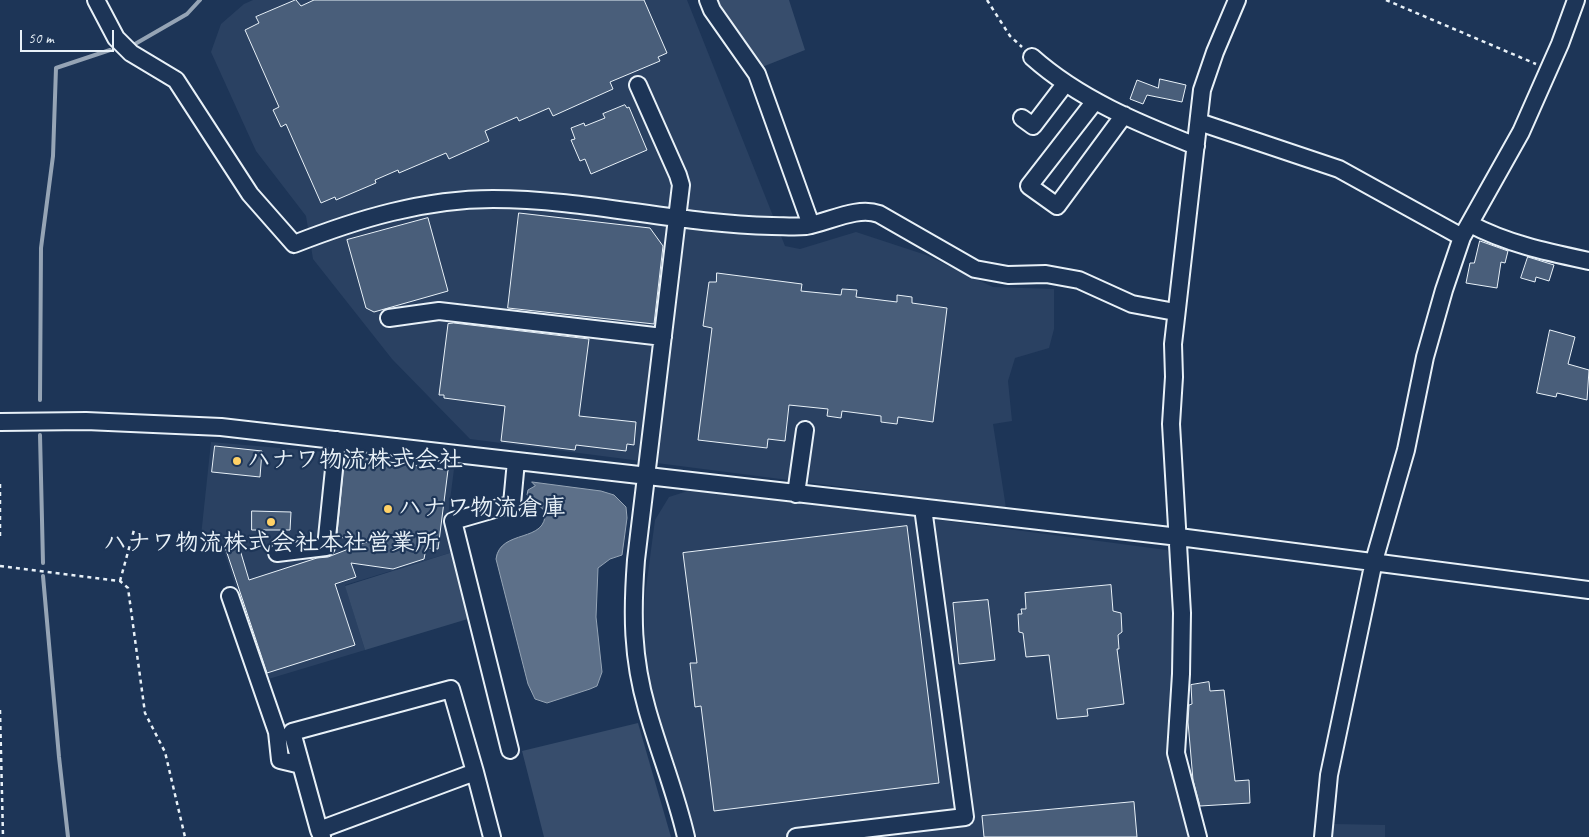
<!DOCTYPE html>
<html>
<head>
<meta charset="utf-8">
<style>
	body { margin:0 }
	#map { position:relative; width:1589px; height:837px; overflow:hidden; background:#1d3557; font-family:Caveat,sans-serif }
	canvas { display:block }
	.scale { position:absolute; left:20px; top:30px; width:94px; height:22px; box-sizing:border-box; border:2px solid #e8f1f8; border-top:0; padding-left:6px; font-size:15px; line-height:18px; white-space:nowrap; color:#e8f1f8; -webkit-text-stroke:4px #1d3557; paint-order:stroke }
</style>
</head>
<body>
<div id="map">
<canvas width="1589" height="837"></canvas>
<div class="scale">50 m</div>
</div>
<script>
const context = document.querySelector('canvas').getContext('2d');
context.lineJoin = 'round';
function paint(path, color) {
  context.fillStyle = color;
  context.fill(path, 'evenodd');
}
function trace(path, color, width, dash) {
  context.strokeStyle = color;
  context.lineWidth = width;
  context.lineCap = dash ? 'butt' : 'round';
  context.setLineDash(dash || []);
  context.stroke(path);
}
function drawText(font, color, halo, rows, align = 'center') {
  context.font = font + ' Caveat,"Klee One",sans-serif';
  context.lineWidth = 4.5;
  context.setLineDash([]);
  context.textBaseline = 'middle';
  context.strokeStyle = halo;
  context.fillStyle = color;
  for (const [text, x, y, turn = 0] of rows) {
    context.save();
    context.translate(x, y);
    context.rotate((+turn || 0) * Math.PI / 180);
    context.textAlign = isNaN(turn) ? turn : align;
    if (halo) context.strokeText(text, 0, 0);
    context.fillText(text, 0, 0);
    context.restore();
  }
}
paint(new Path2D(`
	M253 0H687L785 246 800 249 856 232 926 255 993 287 1054 289V329L1049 348 1015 358 1008 381 1012 421 993 424 1006 508 470 439 392 359 313 259 306 216 256 151 211 52 221 24 244 4Z
	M211 442 326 452 454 469 447 524 453 552 345 585 365 650 265 680 220 538 201 536Z
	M697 488 1167 550 1171 557 1173 699 1168 741 1192 837H692L665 746 646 670 644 603 655 520 669 497Z
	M1334 824 1385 825V837H1332Z`), '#2a4162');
paint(new Path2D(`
	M716 0H789L805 50 757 69Z
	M453 552 471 618 365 650 345 586Z
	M638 723 671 837H544L522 751Z`), '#374d6c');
const water = new Path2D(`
	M532 482 601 491 614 495 626 507 627 518 622 555 610 559 598 568 596 617 602 672 597 686 590 689 547 703 535 699 528 684 496 559C500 528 548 544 545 511L527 495 528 490 535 486Z`);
paint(water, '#5d7089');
trace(water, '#95a4b5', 1);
trace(new Path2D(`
	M135 44 187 14 200 0
	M40 400 41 248 53 156 56 68 110 50
	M40 435 43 563
	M43 576 59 757 68 837`), '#95a4b5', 4);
const building = new Path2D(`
	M296 0 301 6 314 0H644L667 53 658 57 660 61 610 82 613 89 553 116 549 108 519 121 517 117 485 131 489 141 449 159 446 153 399 173 398 170 375 180 376 183 336 200 335 197 321 203 286 124 281 127 273 110 279 107 245 30 259 23 256 17Z
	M1160 79 1186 85 1182 102 1147 95 1143 104 1130 99 1137 80 1158 88Z
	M625 105 627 108 629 107 647 150 591 174 585 159 580 161 571 140 575 139 571 128 584 123 585 126 605 118 603 114Z
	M519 213 650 228 663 246 654 324 508 308Z
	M428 218 448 291 374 312 366 308 347 240Z
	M1480 241 1508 251 1505 263 1501 262 1497 288 1466 283 1470 263H1474Z
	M1528 257 1554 265 1549 281 1536 277 1535 282 1521 278Z
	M717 273 802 284 801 291 841 295 842 289 857 290 856 297 897 302V295L912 297V303L947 308 933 422 898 417 897 424 881 422V416L842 411 841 418 827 416 828 409 789 405 785 441 768 439 767 448 698 440 712 328 703 326 709 282H716Z
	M454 323 589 339 579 416 636 422 634 445 627 444 626 451 576 445 575 450 501 441 505 406 444 398V395H439L448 324Z
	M1550 330 1575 337 1568 364 1589 370 1587 400 1557 393 1556 397 1537 393Z
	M215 446 262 451 260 477 212 472Z
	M345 456 448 470 438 549 426 548 424 559 393 569 351 563 356 577 335 584 355 645 267 673 225 547 238 543 249 580 317 558 328 557 369 541 337 537Z
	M252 511 291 512 290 530H252Z
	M907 526 939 783 714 811 701 706 695 707 690 663H697L683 553Z
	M1111 585 1113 611 1121 613 1122 632 1118 635 1119 649H1117L1124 704 1087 709 1088 716 1057 719 1049 655 1026 657 1023 633 1019 632 1018 614H1022L1021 609H1026L1025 593Z
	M988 600 995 660 959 664 953 603Z
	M1209 682 1210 691 1224 690 1235 781 1249 780 1250 803 1200 806 1193 780 1188 722 1189 705 1192 704 1191 685Z
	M1134 802 1137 837H984L982 816Z`);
paint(building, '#495e7a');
trace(building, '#e8f1f8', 1);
const minor = new Path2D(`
	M96 0 116 38 131 53 176 80 250 194 294 244C358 219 424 199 493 199 586 199 678 224 772 226 783 226 795 227 806 226 829 222 857 206 879 214L975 269 1008 275 1046 274 1079 280 1132 304 1175 312
	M708 0 712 10 757 74 811 225
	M1032 57C1079 99 1138 123 1196 146
	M638 85 678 175 681 185 636 560C632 613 632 657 647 709 659 752 676 793 686 837
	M1095 101 1029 186 1057 206 1124 115
	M1022 118 1033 126 1065 84
	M1199 122 1339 169 1462 237
	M1470 224C1508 244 1547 252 1589 261
	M389 318 439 311 663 337
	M0 422 86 421 221 427 1179 537 1589 590
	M796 494 805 430
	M277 553 326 547 337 440
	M230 596 277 732 280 760 301 765
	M510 750 453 521 512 504 516 461
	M319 830 292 732 451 689 475 772
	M322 837 319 830 475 772 492 837
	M796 837 965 817 923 508
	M1198 837 1176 753 1181 674 1182 613 1171 424 1174 377 1173 344 1202 90 1215 52 1237 0
	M1323 837 1329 775 1374 561 1406 450 1425 357 1444 290 1462 237 1521 132 1560 44 1576 0`);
trace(minor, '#e8f1f8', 20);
trace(new Path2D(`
	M987 0 1010 36 1022 47
	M1386 0 1536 64
	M0 484V537
	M0 566 120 581 128 588 145 713 165 752 185 837
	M120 581 134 530
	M0 710 3 837`), '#e8f1f8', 2.5, [4, 4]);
trace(minor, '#1d3557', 16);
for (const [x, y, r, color] of [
	[237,461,5,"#ffd166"],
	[388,509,5,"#ffd166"],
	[271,522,5,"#ffd166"]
]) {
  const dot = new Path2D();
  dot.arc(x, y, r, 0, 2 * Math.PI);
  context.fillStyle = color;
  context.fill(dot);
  trace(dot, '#1d3557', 2);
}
drawText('bold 24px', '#e8f1f8', '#1d3557', [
	["ハナワ物流株式会社",247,461],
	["ハナワ物流倉庫",398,509],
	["ハナワ物流株式会社本社営業所",271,544,"center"]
], 'left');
</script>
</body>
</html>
